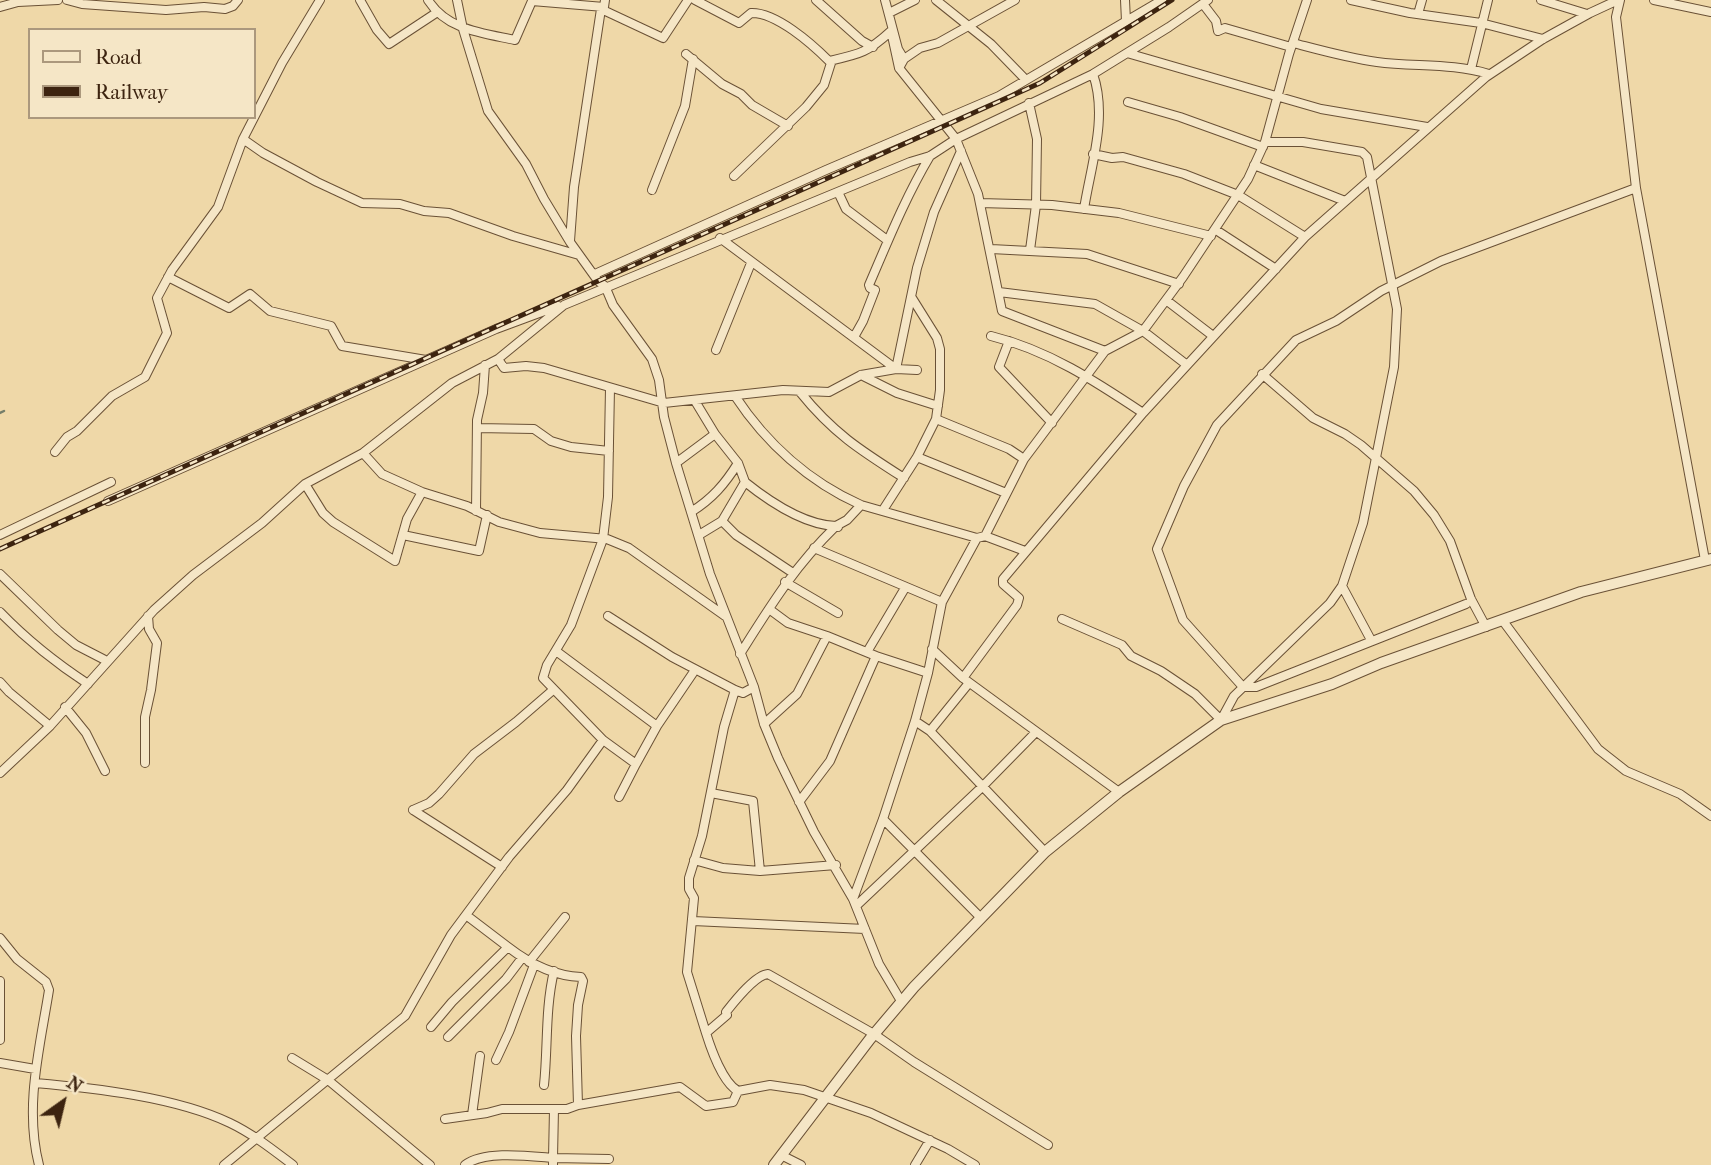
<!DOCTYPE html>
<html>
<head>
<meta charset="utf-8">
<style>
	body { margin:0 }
	#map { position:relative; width:1711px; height:1165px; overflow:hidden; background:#efd8a8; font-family:"IM FELL French Canon",serif }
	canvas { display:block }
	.legend { position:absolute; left:28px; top:28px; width:228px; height:91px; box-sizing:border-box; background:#f5e6c6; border:2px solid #ab987d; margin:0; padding:9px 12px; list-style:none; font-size:21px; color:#3d2410 }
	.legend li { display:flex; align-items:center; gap:14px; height:35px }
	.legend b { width:35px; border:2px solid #ab987d }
	.north { position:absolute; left:28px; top:1067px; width:70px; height:70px; -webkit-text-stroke:5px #f5e6c6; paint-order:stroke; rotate:34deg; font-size:19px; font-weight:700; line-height:28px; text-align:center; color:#3d2410 }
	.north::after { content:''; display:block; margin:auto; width:24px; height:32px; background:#3d2410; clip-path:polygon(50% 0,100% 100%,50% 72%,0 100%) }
</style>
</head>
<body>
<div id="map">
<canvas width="1711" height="1165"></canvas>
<ul class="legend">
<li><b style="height:9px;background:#f5e6c6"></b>Road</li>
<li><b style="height:9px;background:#3d2410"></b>Railway</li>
</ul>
<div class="north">N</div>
</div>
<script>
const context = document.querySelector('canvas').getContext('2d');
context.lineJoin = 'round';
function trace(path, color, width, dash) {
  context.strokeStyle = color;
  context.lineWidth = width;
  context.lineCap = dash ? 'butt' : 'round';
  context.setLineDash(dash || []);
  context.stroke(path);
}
trace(new Path2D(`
	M0 413 4 411`), '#757e6a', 2.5);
const minor = new Path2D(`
	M67 0 82 4 166 10 204 7 225 9 233 6 238 0
	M360 0 377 30 389 44 436 13
	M428 0C447 30 482 33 515 40L532 1 604 7
	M457 0 463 29 488 111 526 164 544 199 570 242 598 281 605 286 613 305 652 359 659 380 664 417 676 463 710 574 754 687 764 724 778 758 814 832 853 899 879 964 901 1001
	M695 0 739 23 751 13C776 12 812 44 829 61 860 54 867 53 891 31L899 68
	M816 0 862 41 873 47
	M885 0 898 49 904 59 899 68 956 139 978 194 1002 311 1105 351
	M936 0 991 44 1026 80
	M1125 0 1126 21
	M1351 0 1410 13 1481 23 1543 39
	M1541 0 1587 14
	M1620 0 1616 17 1636 188 1705 560
	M1654 0 1711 12
	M1203 4 1216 21 1218 31 1225 28 1291 47
	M0 7 18 2 58 0
	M601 9 663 38 688 0
	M889 13 915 0
	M1418 14 1422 0
	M1293 43C1320 50 1348 58 1377 62 1415 67 1452 63 1489 74
	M1127 53 1321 109 1427 127
	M686 54 722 84 741 94 752 105 788 126
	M904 59 920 48 938 43 1015 0
	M1471 69 1488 0
	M1128 102 1180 117 1263 147
	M1029 103 1037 139 1036 205 1030 250
	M243 139 263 153 317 182 362 203 400 204 424 211 449 213 513 236 579 255
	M1093 154 1112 158 1123 157 1184 174 1238 195 1305 237
	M1254 165 1345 201
	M734 176 806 107 824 85 831 63 829 61
	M652 190 685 106 693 59
	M838 192 846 209 887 240
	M980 203 1052 205 1119 213 1211 236
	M1084 209C1091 165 1108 117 1093 74
	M1216 230 1276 269
	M720 238 896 369 917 370
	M570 241 574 187 601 9 604 7 605 0
	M991 249 1087 254 1179 284
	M595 274 826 170 999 96 1162 0
	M168 277 229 308 250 294 270 311 331 326 342 346 426 360
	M999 292 1095 304 1143 331 1187 365
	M1166 300 1213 336
	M991 336C1048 350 1095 381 1143 413
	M854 337 863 321 875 290 870 288 869 285C888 241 905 198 930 156
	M1009 341 999 367 1052 423
	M716 350 751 263
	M498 359 504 368 526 366 544 368 664 403 783 390 829 392 861 375 896 369 917 268 934 212 961 151
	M1262 374 1313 418 1345 434 1361 445 1414 491 1434 515 1450 541 1471 599 1486 627
	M861 375 897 393 938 406
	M610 388 608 497 603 539 571 625 547 665 543 678 603 740 636 764 657 726 695 670
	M800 392C833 433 860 450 904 478
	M735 396C766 443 809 482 861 505L847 520 836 526 838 527
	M695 401 715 434 738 463 745 482
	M936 419 1009 449 1024 459
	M477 428 534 429 551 441 571 447 609 451
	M55 452 67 437 77 431 112 396 145 377 167 333 157 298 172 270 218 207 243 139 282 63 320 0
	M363 453 382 474 422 492 467 506 499 522 540 533 607 539 629 548 725 616
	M917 457 1006 493
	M676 463 715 434
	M305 484 323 513 333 522 395 561 407 519 422 492
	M108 501 496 329 558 306
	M861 505 977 538
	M883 510 917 457 936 419 940 390V349L937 338 912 298
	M476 511 477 420 483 393 485 365
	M691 512C712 499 725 484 738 463
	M722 521 736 535 793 573
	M0 535 111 482
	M403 535 479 551 487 515
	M699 535 722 521 745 482C770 502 804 525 836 526 794 567 771 605 740 654
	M985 536 1025 551
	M814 548 942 602
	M0 574 58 630 76 645 107 661
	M785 582 838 613
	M1342 586 1371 640
	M1466 604 1256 687H1243L1183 620 1157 549 1184 486 1217 425 1296 340 1336 321 1381 291 1441 261 1636 188
	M769 609 788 623 827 636
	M0 612C27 640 56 663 88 684
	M608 616 672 657 735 690 743 693 754 687
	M1062 619 1122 645 1131 656 1161 671 1195 694 1221 720 1234 696 1330 603 1342 586 1363 523 1394 367 1397 309 1367 157 1362 152 1303 142H1265
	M1503 621 1598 749 1626 771 1680 794 1711 816
	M932 649 963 678
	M556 651 657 726
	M867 652 905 588
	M0 682 9 692 50 726
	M735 690 724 727 702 836 689 878V889L694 898 687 972 706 1033 727 1015 726 1012C734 1002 755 975 768 974L874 1034 914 1062 1048 1145
	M65 707 86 733 105 771
	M915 721 930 731 1045 852
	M764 724 797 694 827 636 876 656 928 673
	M930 731 969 683
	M145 763V717L151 690 157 643 149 629 148 616
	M0 773 50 726 154 610 193 575 262 523 305 484 363 453 452 383 498 359 564 305 910 162 930 156 956 139 1093 74 1169 27 1208 0
	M1119 792 963 678 1017 605 1019 598 1003 584V579L1143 413 1305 237 1486 77 1543 39 1590 13 1618 0
	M711 793 753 801 760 871 836 865
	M619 797 636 764
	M799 802 830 761 876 656
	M413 810 429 803 439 794 474 754 516 722 553 690
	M413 810 502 867
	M883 819 981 918
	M694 860 723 868 760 871
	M853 899 883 819 915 721 928 673 942 602 977 538 985 536 1024 459 1105 351 1143 331 1183 277 1248 179 1265 142 1289 54 1307 0
	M856 906 983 786 1036 732
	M693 921 865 929
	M0 938 17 959 46 982 49 990C40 1047 24 1107 39 1165
	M529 962 565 917
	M0 981V1040
	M431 1027 452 1002 508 947 466 915
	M706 1033C711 1049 723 1083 738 1091L770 1085 804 1090 871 1113 948 1149 975 1165
	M448 1037 506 979 522 958
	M292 1058 328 1080 430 1165
	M496 1060 509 1032 534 965
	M0 1063 35 1069
	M35 1083C94 1088 176 1097 230 1123 253 1134 273 1150 293 1165
	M544 1085C548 1047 545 1009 554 971
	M578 1105 680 1087 706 1106 733 1102 738 1091
	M472 1115 480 1056
	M445 1119 487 1113 502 1109H567L578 1105 576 1036 578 1005 583 981 581 977C554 976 530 964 508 947
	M781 1155 801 1165
	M224 1165 405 1016 451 935 509 857 567 790 603 740
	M465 1165C484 1150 529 1156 553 1158L554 1109
	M553 1165V1158L609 1159
	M915 1165 930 1140`);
const tertiary = new Path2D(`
	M774 1165 870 1039 914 987 1045 852 1119 792 1221 720 1332 684 1381 663 1581 592 1711 559`);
trace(minor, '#6a5136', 10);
trace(tertiary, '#6a5136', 12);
trace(minor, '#f5e6c6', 8);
trace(tertiary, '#f5e6c6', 10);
const rail = new Path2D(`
	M0 549 1040 83 1172 0`);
trace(rail, '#3d2410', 5);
trace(rail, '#f5e6c6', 2.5, [8]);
</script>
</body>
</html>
